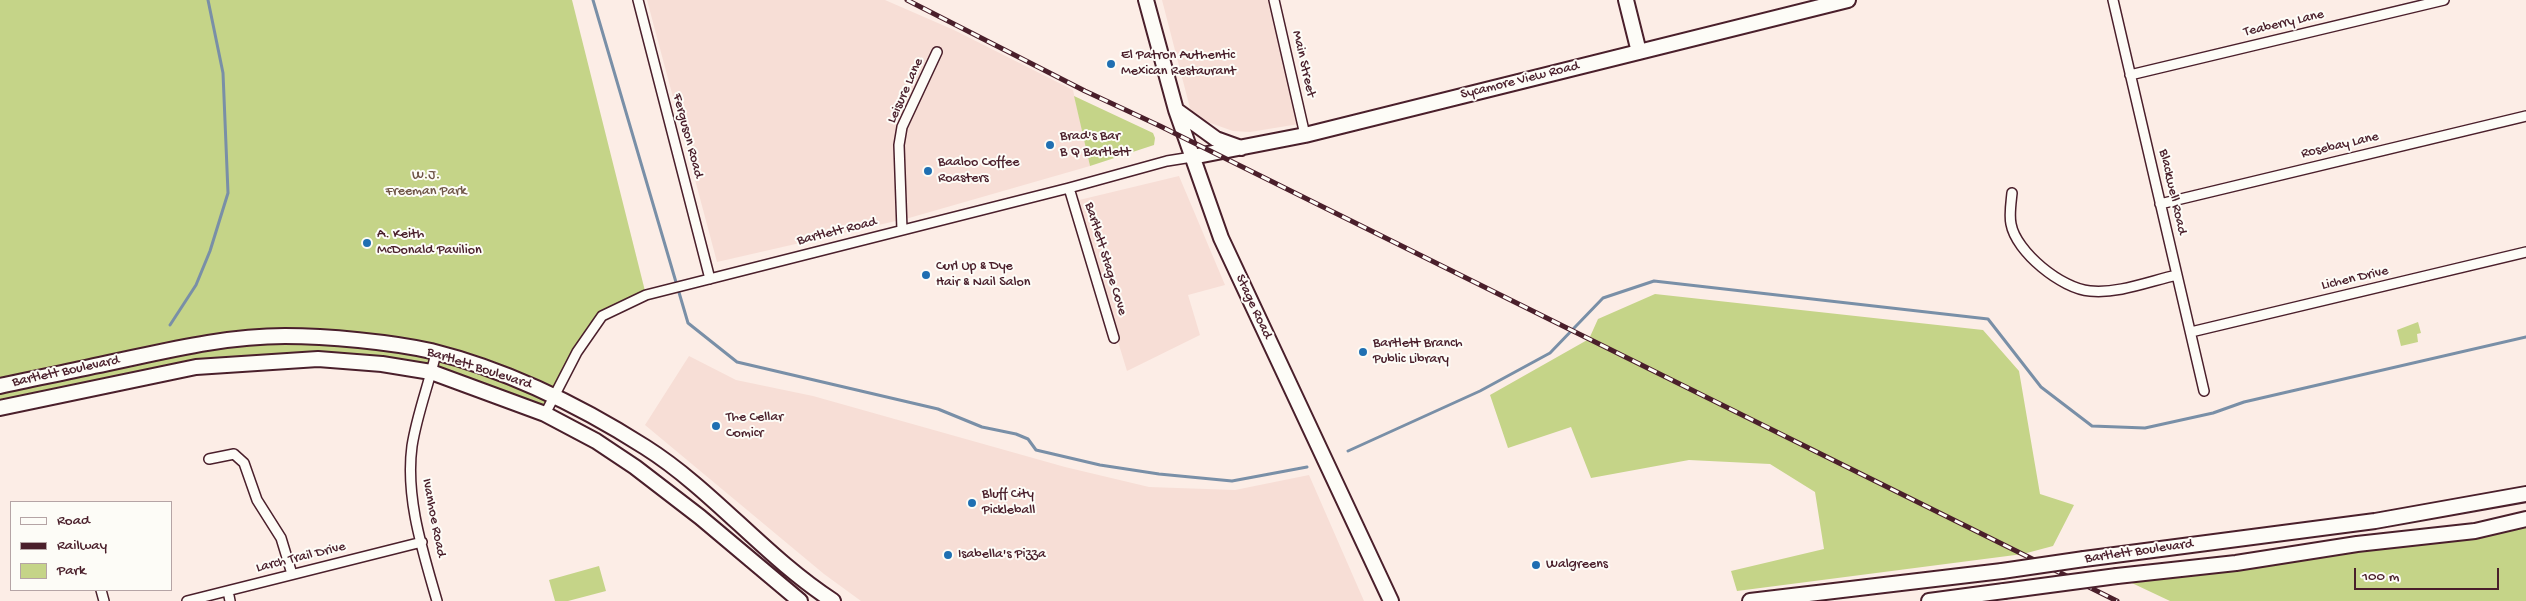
<!DOCTYPE html>
<html>
<head>
<meta charset="utf-8">
<style>
	body { margin:0 }
	#map { position:relative; width:2526px; height:601px; overflow:hidden; background:#fcede6; font-family:"Gochi Hand",sans-serif }
	canvas { display:block }
	.legend { position:absolute; left:10px; top:501px; width:162px; height:90px; box-sizing:border-box; background:#fdfcf7; border:1px solid #b5a4a5; margin:0; padding:6px 9px; list-style:none; font-size:15px; color:#4a1f2b }
	.legend li { display:flex; align-items:center; gap:10px; height:25px }
	.legend b { width:25px; border:1px solid #b5a4a5 }
	.scale { position:absolute; left:2354px; top:568px; width:145px; height:22px; box-sizing:border-box; border:2px solid #4a1f2b; border-top:0; padding-left:6px; font-size:15px; line-height:18px; white-space:nowrap; color:#4a1f2b; -webkit-text-stroke:4px #fdfcf7; paint-order:stroke }
</style>
</head>
<body>
<div id="map">
<canvas width="2526" height="601"></canvas>
<ul class="legend">
<li><b style="height:6px;background:#fdfcf7"></b>Road</li>
<li><b style="height:6px;background:#4a1f2b"></b>Railway</li>
<li><b style="height:14px;background:#c5d488"></b>Park</li>
</ul>
<div class="scale">100 m</div>
</div>
<script>
const context = document.querySelector('canvas').getContext('2d');
context.lineJoin = 'round';
function paint(path, color) {
  context.fillStyle = color;
  context.fill(path, 'evenodd');
}
function trace(path, color, width, dash) {
  context.strokeStyle = color;
  context.lineWidth = width;
  context.lineCap = dash ? 'butt' : 'round';
  context.setLineDash(dash || []);
  context.stroke(path);
}
function drawText(font, color, halo, rows, align = 'center') {
  context.font = font + ' "Gochi Hand",sans-serif';
  context.lineWidth = 4;
  context.setLineDash([]);
  context.textBaseline = 'middle';
  context.strokeStyle = halo;
  context.fillStyle = color;
  for (const [text, x, y, turn = 0] of rows) {
    context.save();
    context.translate(x, y);
    context.rotate((+turn || 0) * Math.PI / 180);
    context.textAlign = isNaN(turn) ? turn : align;
    if (halo) context.strokeText(text, 0, 0);
    context.fillText(text, 0, 0);
    context.restore();
  }
}
paint(new Path2D(`
	M647 0H885L954 30 1073 90 1090 166 909 218 717 262Z
	M1162 0H1270L1299 124 1250 132 1233 131 1199 119 1191 112Z
	M1179 176 1225 285 1188 295 1200 335 1127 371 1075 201Z
	M689 356 736 380 813 396 1065 467 1149 487 1235 490 1309 475 1364 601H861L824 574 645 425Z`), '#f7ded6');
paint(new Path2D(`
	M0 0H572L646 295 602 316 545 414 431 372 263 361 0 408Z
	M1074 96 1153 133 1155 138 1154 145 1090 166Z
	M1655 294 1983 330 2019 371 2040 494 2074 505 2053 546 2023 554 1737 591 1731 571 1824 549 1815 492 1770 464 1689 460 1591 478 1571 427 1508 448 1490 395 1589 339 1598 319Z
	M2418 322 2421 333 2417 334 2418 342 2401 346 2397 330Z
	M2526 519V601H2170L2117 576Z
	M599 566 606 591 568 601H555L549 580Z`), '#c5d488');
trace(new Path2D(`
	M593 0 688 323 737 362 938 409 982 427 1016 434 1028 439 1036 450 1100 465 1159 474 1232 481 1307 467
	M170 325 196 285 210 251 228 193 223 73 208 0
	M1348 451 1480 391 1550 353 1603 298 1654 281 1988 319 2041 387 2092 426 2145 428 2213 413 2244 402 2526 337`), '#798fa7', 3);
const street = new Path2D(`
	M638 0 710 279
	M1274 0 1305 135
	M2113 0 2204 391
	M2130 75 2444 0
	M1069 188 1114 338
	M2012 193C2011 203 2009 215 2011 224 2016 252 2062 289 2090 291 2118 294 2150 281 2177 275
	M2160 204 2526 116
	M902 230 899 145 902 127 937 52
	M2191 332 2526 252
	M436 353C429 384 417 414 412 446 405 498 423 552 437 601
	M545 414 577 352 602 316 646 295 1069 188 1167 161 1192 157
	M209 459 234 454 244 463 257 500 281 538 292 574
	M101 590 104 601
	M228 591 230 601
	M187 601 422 542`);
const secondary = new Path2D(`
	M1146 0 1176 110 1221 238 1391 601
	M1626 0 1639 52
	M1176 110 1216 139 1241 148
	M1192 157 1305 135 1848 0
	M0 386C31 379 63 373 94 366 158 353 220 336 285 336 327 336 391 342 431 351 507 370 579 405 645 447 713 490 765 557 833 601
	M0 408 196 367 318 359 382 364 431 372 545 414 596 441 635 467 700 517 800 601
	M2084 559 2375 521 2526 494
	M2117 576 2236 563 2357 544 2475 531 2526 519
	M1750 601 2002 571
	M1929 601 2004 591`);
trace(street, '#4a1f2b', 12);
trace(secondary, '#4a1f2b', 18);
trace(street, '#fdfcf7', 9);
trace(secondary, '#fdfcf7', 14);
const rail = new Path2D(`
	M907 0 1085 91 1160 126 2117 601`);
trace(rail, '#4a1f2b', 5);
trace(rail, '#fdfcf7', 3, [9]);
const secondaryBridge = new Path2D(`
	M2002 571 2084 559
	M2004 591 2117 576`);
trace(secondaryBridge, '#4a1f2b', 18, []);
trace(secondaryBridge, '#fdfcf7', 14);
for (const [x, y, r, color] of [
	[1111,64,5,"#1f6fb2"],
	[1050,145,5,"#1f6fb2"],
	[928,171,5,"#1f6fb2"],
	[367,243,5,"#1f6fb2"],
	[926,275,5,"#1f6fb2"],
	[1363,352,5,"#1f6fb2"],
	[716,426,5,"#1f6fb2"],
	[972,503,5,"#1f6fb2"],
	[948,555,5,"#1f6fb2"],
	[1536,565,5,"#1f6fb2"]
]) {
  const dot = new Path2D();
  dot.arc(x, y, r, 0, 2 * Math.PI);
  context.fillStyle = color;
  context.fill(dot);
  trace(dot, '#fdfcf7', 2);
}
drawText('14px', '#4a1f2b', '#fdfcf7', [
	["Teaberry Lane",2284,24,-13],
	["Main Street",1303,64,77],
	["Sycamore View Road",1520,81,-14],
	["Leisure Lane",906,91,-66],
	["Ferguson Road",687,136,75],
	["Rosebay Lane",2340,146,-13],
	["Blackwell Road",2172,192,77],
	["Bartlett Road",837,232,-14],
	["Bartlett Stage Cove",1105,259,73],
	["Lichen Drive",2355,279,-13],
	["Stage Road",1253,307,65],
	["Bartlett Boulevard",479,369,18],
	["Bartlett Boulevard",66,372,-12],
	["Ivanhoe Road",433,518,79],
	["Bartlett Boulevard",2139,552,-8],
	["Larch Trail Drive",301,558,-14]
]);
drawText('14px', '#4a1f2b', '#fdfcf7', [
	["El Patron Authentic",1121,56],
	["Mexican Restaurant",1121,72],
	["Brad's Bar",1060,137],
	["B Q Bartlett",1060,153],
	["Baaloo Coffee",938,163],
	["Roasters",938,179],
	["A. Keith",377,235],
	["McDonald Pavilion",377,251],
	["Curl Up & Dye",936,267],
	["Hair & Nail Salon",936,283],
	["Bartlett Branch",1373,344],
	["Public Library",1373,360],
	["The Cellar",726,418],
	["Comicr",726,434],
	["Bluff City",982,495],
	["Pickleball",982,511],
	["Isabella's Pizza",958,555],
	["Walgreens",1546,565]
], 'left');
drawText('14px', '#6f5547', '#fdfcf7', [
	["W.J.",426,176],
	["Freeman Park",426,192]
]);
</script>
</body>
</html>
